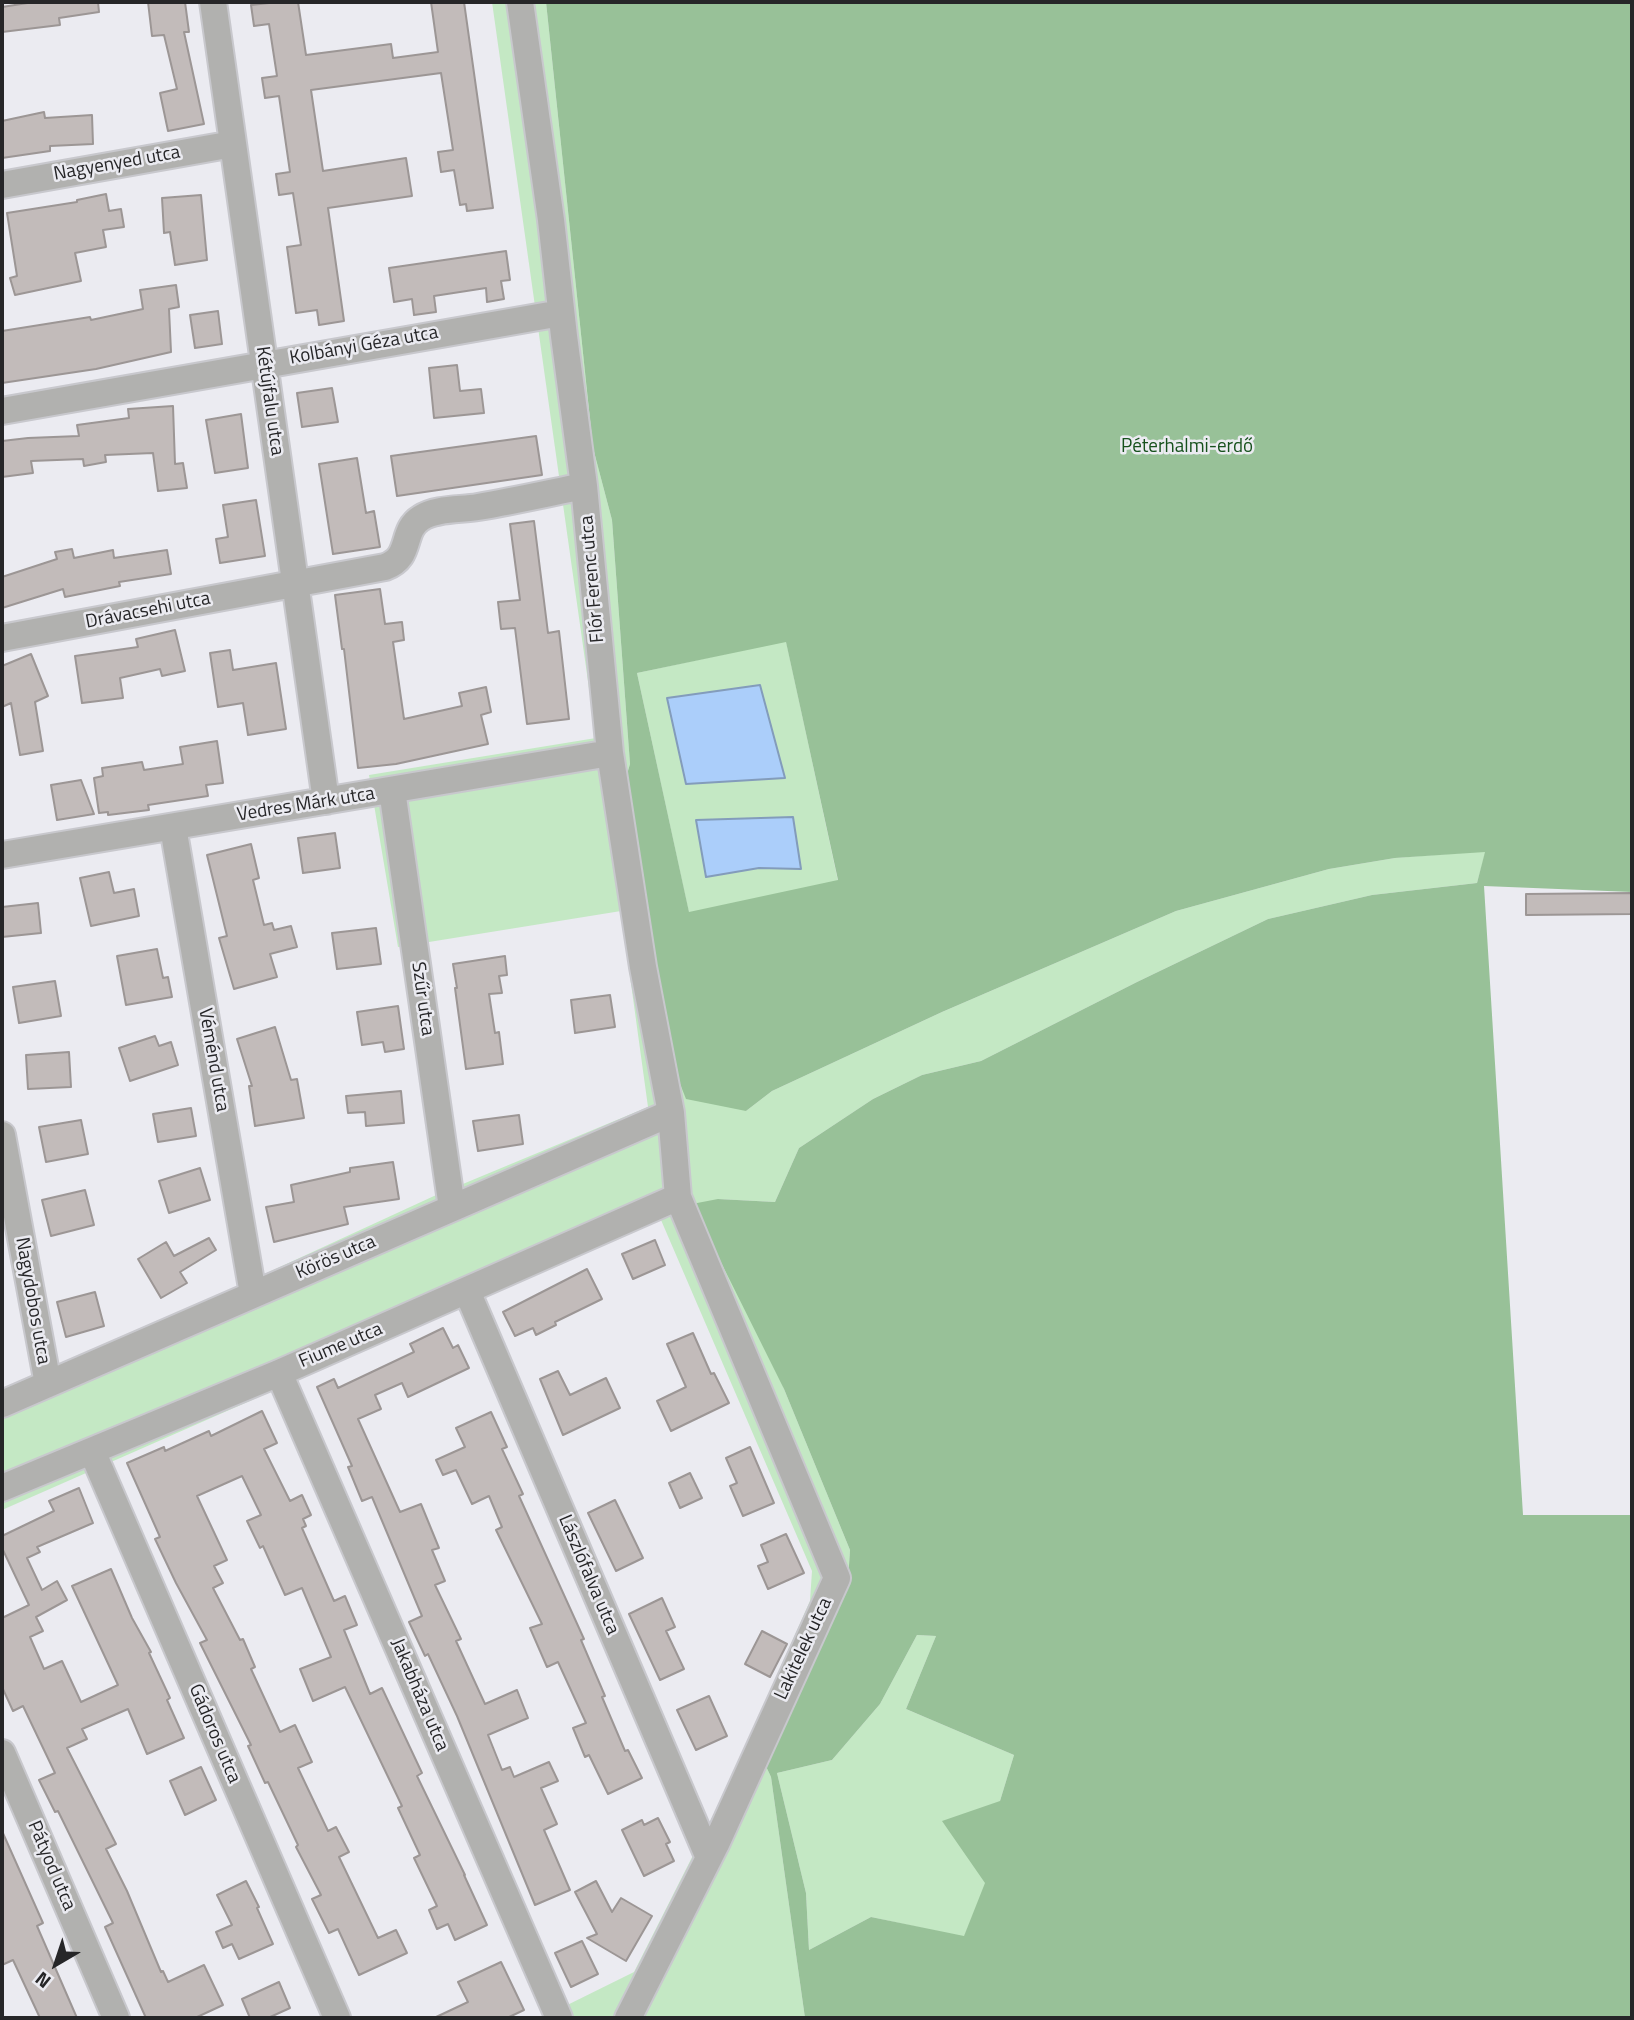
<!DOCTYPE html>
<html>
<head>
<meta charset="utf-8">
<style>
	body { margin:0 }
	#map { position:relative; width:1634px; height:2020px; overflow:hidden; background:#ebebf1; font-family:"Titillium Web",sans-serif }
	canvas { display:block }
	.frame { position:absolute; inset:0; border:4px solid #262628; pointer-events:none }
	.north { position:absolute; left:21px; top:1929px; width:70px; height:70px; -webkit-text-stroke:5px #ebebf1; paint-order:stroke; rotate:219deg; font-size:19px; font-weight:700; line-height:28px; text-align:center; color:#262628 }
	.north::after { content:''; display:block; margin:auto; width:24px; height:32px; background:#262628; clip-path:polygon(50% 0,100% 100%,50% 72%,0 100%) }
</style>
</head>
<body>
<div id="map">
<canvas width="1634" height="2020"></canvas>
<div class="frame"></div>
<div class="north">N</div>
</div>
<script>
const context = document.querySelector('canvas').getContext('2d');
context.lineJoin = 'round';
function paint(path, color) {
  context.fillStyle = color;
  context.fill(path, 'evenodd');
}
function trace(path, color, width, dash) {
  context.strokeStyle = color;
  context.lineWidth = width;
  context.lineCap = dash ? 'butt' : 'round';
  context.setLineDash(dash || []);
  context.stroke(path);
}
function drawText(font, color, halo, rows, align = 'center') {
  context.font = font + ' "Titillium Web",sans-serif';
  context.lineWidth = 5;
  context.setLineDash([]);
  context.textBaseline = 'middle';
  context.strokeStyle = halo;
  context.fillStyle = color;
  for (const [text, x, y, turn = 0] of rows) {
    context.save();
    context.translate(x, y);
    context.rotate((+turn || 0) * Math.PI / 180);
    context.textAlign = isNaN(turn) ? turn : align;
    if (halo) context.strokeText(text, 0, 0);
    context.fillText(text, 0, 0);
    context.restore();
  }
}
paint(new Path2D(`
	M492 2H546L593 448 612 520 630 764 625 781 746 1111 772 1091 942 1012 1176 911 1329 869 1395 858 1486 851 1477 883 1372 895 1268 919 1137 982 981 1061 922 1075 873 1099 799 1148 775 1202 718 1199 784 1389 850 1550 848 1581 763 1760 771 1777 805 2018H541L634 1972 729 1784 810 1601 812 1571 661 1220 2 1510V1395L434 1196 648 1107 621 911 398 947 369 775 596 738Z
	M786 641 838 881 689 913 637 673Z
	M917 1635 936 1636 906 1709 1014 1755 1000 1801 986 1883 964 1937 871 1917 809 1950 806 1893 777 1773 832 1760 880 1704Z`), '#c4e8c4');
paint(new Path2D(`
	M546 2H1632V892L1484 886 1523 1515H1632V2018H805L771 1777 763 1760 848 1581 850 1550 784 1389 692 1204 718 1199 775 1202 799 1148 873 1099 922 1075 981 1061 1137 982 1268 919 1372 895 1477 883 1485 852 1395 858 1329 869 1176 911 942 1012 772 1091 746 1111 686 1099 670 1058 625 781 630 764 612 520 593 448ZM786 642 838 880 689 912 637 673ZM917 1635 936 1636 906 1709 1014 1755 1000 1801 942 1821 985 1883 964 1936 871 1917 809 1950 806 1893 777 1773 832 1760 880 1704Z`), '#98c198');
const water = new Path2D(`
	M760 685 785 778 686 784 667 698Z
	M793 817 801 869 759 868 706 877 696 820Z`);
paint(water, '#abcefa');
trace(water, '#839cbb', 2);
const building = new Path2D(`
	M34 2H98L99 12 59 18 60 25 2 32V7Z
	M148 2H185L189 32H184L204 124 168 131 160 93 177 89 164 35 152 36Z
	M278 2H298L306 55 391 44 393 58 438 52 431 2H464L493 208 467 211 466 204 460 205 454 170 441 172 438 152 453 150 441 73 311 90 323 171 406 158 412 196 328 208 344 321 319 325 317 310 296 313 287 247 301 245 293 193 279 195 276 174 290 172 279 96 265 98 262 78 277 76 269 24 254 26 251 5Z
	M44 112 45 118 92 115 93 144 50 146V151L2 158V121Z
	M106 194 109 211 121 209 124 227 103 230 106 247 75 253 81 281 15 295 10 278 17 276 7 213 77 202V200Z
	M201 195 207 260 175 265 170 232 164 233 162 198Z
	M506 251 510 280 501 281 504 299 487 302 486 288 434 296 436 312 414 315 412 299 394 302 389 268Z
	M176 285 179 307 169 309 171 352 96 369 2 383V331L90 317 91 320 143 309 140 290Z
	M218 311 222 344 195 348 190 315Z
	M457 365 460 391 481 389 484 413 434 418 429 368Z
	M332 388 338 422 302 427 297 393Z
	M173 406 175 464 183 463 187 488 158 491 153 453 105 455 106 462 84 466 83 459 31 461 33 473 2 477V441L28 438 79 436 77 425 129 418 128 409Z
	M241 414 248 468 215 473 206 420Z
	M536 436 542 475 397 496 391 456Z
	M357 458 366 513 374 511 380 547 333 554 319 464Z
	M256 500 265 556 220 563 216 539 228 537 223 505Z
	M534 521 548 633 559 631 569 719 527 724 515 628 501 629 498 602 520 600 510 524Z
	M72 549 74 558 113 550 114 558 167 550 171 574 119 582 120 586 65 597 63 589 2 608V577L57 559 55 552Z
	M380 589 385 624 402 622 404 640 393 642 404 719 462 706 459 693 486 687 491 712 481 715 488 744 396 764 358 768 344 649H342L335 595Z
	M175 630 185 671 162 676 160 669 120 678 123 698 82 703 75 656 138 647 136 639Z
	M230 650 233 670 276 663 286 729 248 735 243 703 218 707 210 653Z
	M31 654 48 696 35 702 43 751 20 755 11 703 2 707V666Z
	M217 741 223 783 206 785 208 796 148 805 149 810 108 815V812L99 813 94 778 103 776 102 768 142 762 144 770 183 764 180 747Z
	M81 780 94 814 57 820 51 785Z
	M335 833 340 868 303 873 298 838Z
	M251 844 259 878 253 880 264 925 272 923 274 930 291 926 297 947 270 954 277 977 234 989 219 938 227 936 207 855Z
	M109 872 114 893 134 889 139 916 91 926 80 878Z
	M1632 893V914L1526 915V894Z
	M38 903 41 933 2 937V907Z
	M376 928 381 964 337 969 332 933Z
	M157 949 163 978 168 977 172 997 126 1005 117 956Z
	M505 956 507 975 499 976 502 993 489 994 495 1033 499 1032 503 1064 466 1069 455 988H457L453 964Z
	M55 981 61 1016 19 1023 13 987Z
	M610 995 615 1027 575 1033 571 1000Z
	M398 1006 404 1049 385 1052 383 1042 362 1045 357 1012Z
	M275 1027 291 1080 297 1079 304 1118 255 1126 249 1086H252L237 1039Z
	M155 1036 159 1046 171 1042 178 1065 130 1081 119 1048Z
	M69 1052 71 1087 28 1089 26 1055Z
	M401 1091 404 1123 366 1126 365 1112 348 1113 346 1096Z
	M191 1108 196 1136 158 1142 153 1114Z
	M519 1115 523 1144 478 1151 473 1121Z
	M81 1120 88 1154 46 1162 39 1127Z
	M393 1162 399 1199 344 1207 348 1224 274 1242 266 1207 294 1202 291 1185 350 1172V1168Z
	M200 1168 210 1200 169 1213 159 1181Z
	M85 1190 94 1225 51 1236 42 1200Z
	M209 1238 216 1250 180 1272 187 1283 161 1298 138 1259 166 1242 174 1256Z
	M655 1240 665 1265 633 1279 622 1254Z
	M587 1269 602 1299 555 1322 556 1325 536 1335 533 1328 515 1336 503 1312Z
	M95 1292 104 1326 66 1337 57 1302Z
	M443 1328 453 1348 458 1345 469 1368 408 1397 402 1383 375 1395 381 1409 358 1419 400 1512 421 1504 439 1548 432 1550 445 1581 435 1585 461 1639 456 1641 485 1704 517 1690 528 1718 488 1735 502 1770 510 1767 514 1777 549 1762 558 1781 541 1788 557 1824 544 1830 570 1890 535 1905 457 1716 428 1654 425 1656 409 1622 422 1616 372 1497 362 1501 348 1467 352 1466 317 1387 334 1379 338 1388 414 1352 410 1344Z
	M693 1333 711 1374 714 1373 729 1403 671 1431 657 1401 686 1387 667 1344Z
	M558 1371 570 1395 606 1378 620 1408 563 1435 540 1379Z
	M262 1411 277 1443 264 1449 290 1501 302 1495 311 1515 303 1519 306 1526 302 1528 334 1601 345 1596 357 1625 344 1630 370 1694 382 1688 422 1773 417 1776 465 1875H464L487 1925 455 1940 448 1924 437 1929 429 1910 437 1906 414 1858 420 1855 398 1808 402 1806 345 1687 313 1701 300 1669 331 1657 302 1588 285 1595 263 1546 260 1548 247 1521 261 1515 242 1476 197 1496 227 1560 214 1566 223 1583 213 1588 240 1640 243 1639 255 1667 251 1669 280 1732 295 1725 312 1762 298 1768 328 1831 336 1827 349 1852 339 1857 378 1938 396 1930 407 1953 359 1975 338 1929 329 1933 312 1899 321 1895 296 1847 298 1845 268 1782 265 1783 248 1746 251 1745 200 1643 207 1640 176 1583 155 1539 160 1537 127 1463 164 1447 165 1451 209 1431 211 1436Z
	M491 1412 507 1447 502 1449 523 1494 519 1496 584 1639 581 1640 605 1696 602 1697 625 1751 628 1750 642 1778 608 1794 589 1755 585 1757 573 1728 586 1723 558 1662 547 1667 530 1628 542 1624 496 1530 502 1527 489 1496 472 1504 456 1470 443 1475 436 1460 465 1447 456 1428Z
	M750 1447 774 1503 743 1516 730 1486 737 1483 726 1458Z
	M690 1473 702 1498 680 1508 669 1483Z
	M79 1488 93 1523 37 1547 40 1552 27 1558 42 1590 57 1581 67 1600 36 1617 43 1631 30 1637 44 1669 62 1661 81 1702 118 1685 72 1586 111 1569 132 1618 151 1652 149 1653 170 1698 167 1700 184 1738 147 1754 128 1709 82 1729 87 1739 67 1748 116 1844 106 1849 127 1891 161 1972 163 1971 168 1982 204 1965 223 2005 195 2018H146L105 1927 113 1923 58 1811 55 1812 39 1780 55 1773 23 1706 13 1711 2 1687V1618L29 1605 2 1548V1536L54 1511 49 1501Z
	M615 1500 643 1558 616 1571 588 1513Z
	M786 1534 804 1573 768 1589 758 1566 768 1562 761 1545Z
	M662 1598 675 1627 666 1631 684 1669 660 1680 629 1614Z
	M762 1631 787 1644 770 1677 745 1664Z
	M709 1696 727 1736 696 1750 677 1710Z
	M201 1767 216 1800 185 1815 170 1781Z
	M658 1818 670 1842 666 1844 674 1861 644 1876 622 1830 642 1820 644 1825Z
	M2 1831 43 1923 37 1926 77 2018H40L13 1960 2 1965Z
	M246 1881 259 1907 257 1908 273 1944 239 1959 232 1944 223 1948 216 1932 232 1925 217 1895Z
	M596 1881 612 1912 621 1898 652 1916 626 1961 587 1938 597 1934 575 1892Z
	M582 1941 598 1974 571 1987 555 1953Z
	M501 1962 524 2010 507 2018H434L468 2002 458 1982Z
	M279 1982 290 2008 268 2018H250L242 1999Z`);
paint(building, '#c2bbba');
trace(building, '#9c9695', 2);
const minor = new Path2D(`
	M213 2 326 801
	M520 2 551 220 564 336 584 486 610 753 643 967 671 1113 678 1197 837 1578 716 1844 628 2018
	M2 185 233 144
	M2 411 561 313
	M2 638 385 567C413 557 400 531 421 518 436 508 461 510 478 507 514 501 549 493 584 486
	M392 790 452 1208
	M173 827 253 1294
	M2 855 610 753
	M2 1135 48 1384
	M467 1291 709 1858
	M279 1373 559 2018
	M2 1404 671 1113
	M92 1451 337 2018
	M2 1488 279 1373 678 1197
	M2 1753 116 2018`);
trace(minor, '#c8c8cd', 30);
trace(minor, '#b1b1af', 26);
drawText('19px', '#262628', '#ebebf1', [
	["Nagyenyed utca",117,164,-10],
	["Kolbányi Géza utca",364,346,-10],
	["Kétújfalu utca",269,401,82],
	["Flór Ferenc utca",593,579,-95],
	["Drávacsehi utca",148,611,-11],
	["Vedres Márk utca",306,805,-9],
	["Szűr utca",422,999,82],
	["Véménd utca",213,1060,80],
	["Körös utca",336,1258,-23],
	["Nagydobos utca",32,1301,80],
	["Fiume utca",341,1346,-23],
	["Lászlófalva utca",588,1575,67],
	["Lakitelek utca",804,1649,-65],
	["Jakabháza utca",419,1695,67],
	["Gádoros utca",214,1734,67],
	["Pátyod utca",51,1866,67]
]);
drawText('19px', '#16511c', '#ebebf1', [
	["Péterhalmi-erdő",1187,447]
]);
</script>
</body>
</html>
